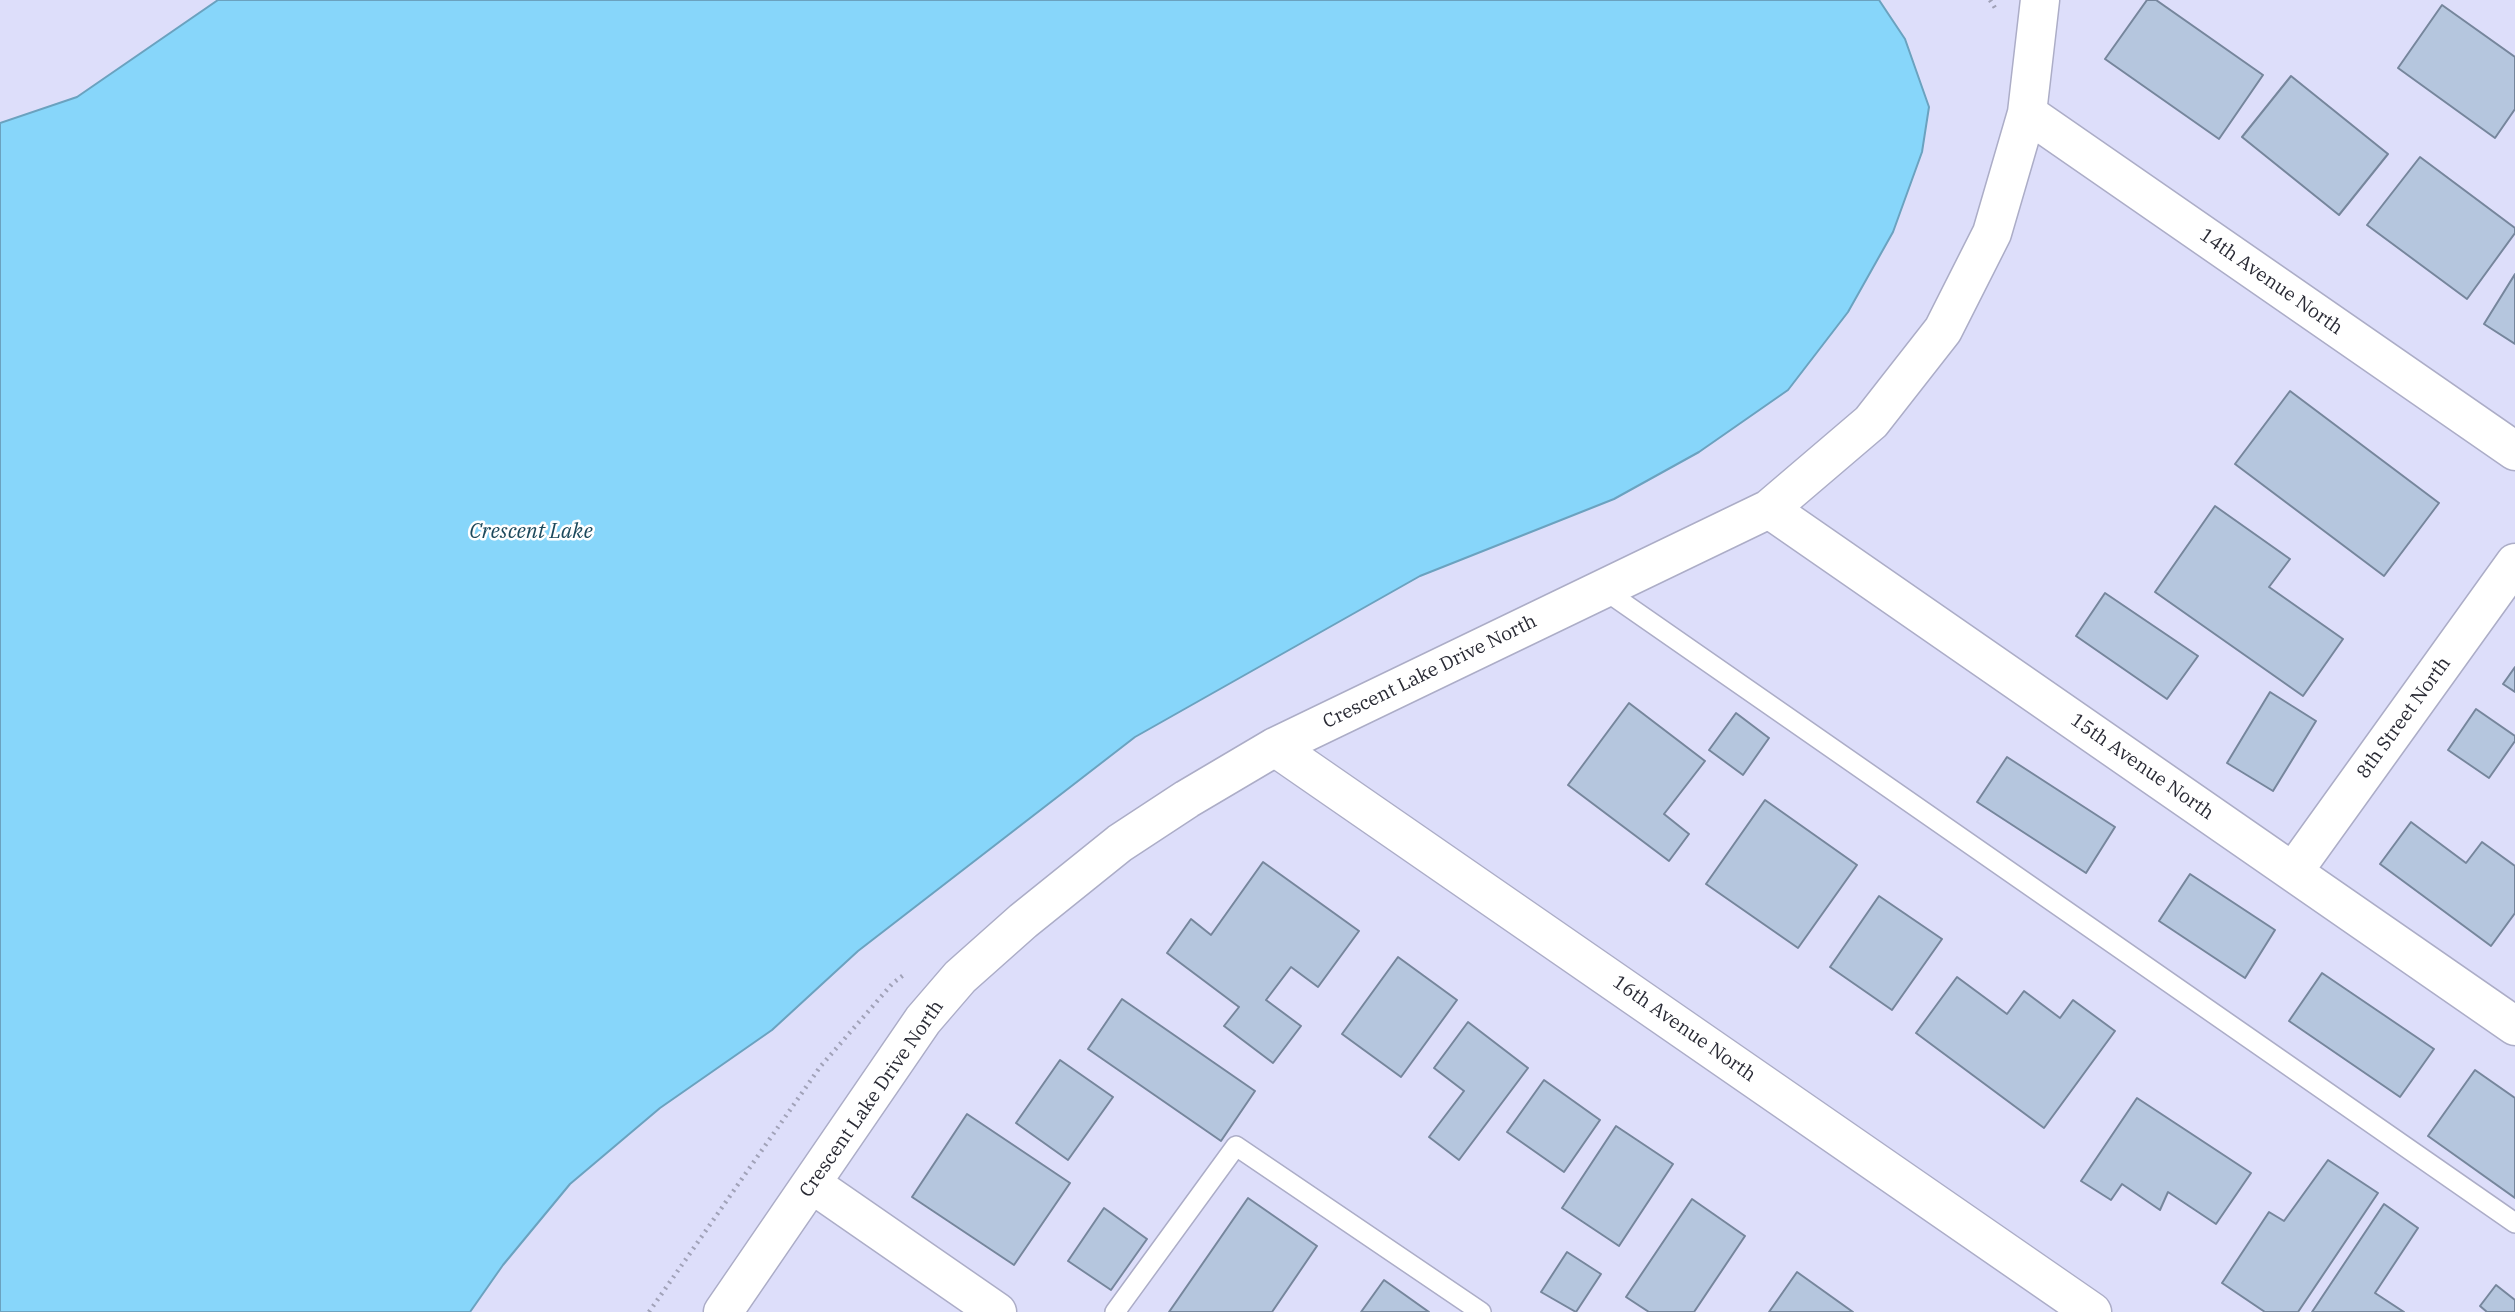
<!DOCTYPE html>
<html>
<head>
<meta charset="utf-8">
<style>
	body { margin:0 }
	canvas { display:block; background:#dddefa }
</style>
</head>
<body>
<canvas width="2515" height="1312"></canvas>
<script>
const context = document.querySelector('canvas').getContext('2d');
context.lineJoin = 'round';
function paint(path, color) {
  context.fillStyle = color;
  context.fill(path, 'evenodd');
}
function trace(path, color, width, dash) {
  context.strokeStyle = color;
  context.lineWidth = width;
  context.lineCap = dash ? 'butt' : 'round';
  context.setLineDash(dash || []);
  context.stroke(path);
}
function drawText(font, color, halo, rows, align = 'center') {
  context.font = font + ' "IBM Plex Serif",serif';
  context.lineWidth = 5;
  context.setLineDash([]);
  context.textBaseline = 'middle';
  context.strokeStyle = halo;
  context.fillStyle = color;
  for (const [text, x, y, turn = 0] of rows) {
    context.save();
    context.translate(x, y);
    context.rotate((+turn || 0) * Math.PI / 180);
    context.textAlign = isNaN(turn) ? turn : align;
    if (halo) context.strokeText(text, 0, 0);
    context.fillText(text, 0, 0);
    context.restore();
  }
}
const water = new Path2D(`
	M218 0H1879L1905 39 1929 107 1922 152 1893 232 1848 312 1788 390 1699 452 1614 499 1420 576 1135 737 858 951 772 1030 660 1108 570 1184 503 1265 470 1312H0V123L77 97Z`);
paint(water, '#87d6fa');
trace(water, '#6ba2bf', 2);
const building = new Path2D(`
	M2147 0H2156L2263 75 2219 139 2105 59Z
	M2442 5 2515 57V109L2495 138 2398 68Z
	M2291 76 2388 154 2339 215 2242 137Z
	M2420 157 2515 228V233L2467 299 2367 225Z
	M2515 274V344L2484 324Z
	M2290 391 2439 503 2384 576 2235 464Z
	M2215 506 2290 559 2269 587 2343 639 2303 696 2155 592Z
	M2105 593 2198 656 2167 699 2076 636Z
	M2515 667V692L2503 684Z
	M2270 692 2316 721 2273 791 2227 763Z
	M1629 703 1705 761 1664 814 1689 834 1669 861 1568 785Z
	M2476 709 2515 736V741L2489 778 2448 750Z
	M1736 713 1769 738 1743 775 1709 750Z
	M2007 757 2115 827 2086 873 1977 802Z
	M1765 800 1857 865 1798 948 1706 884Z
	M2411 822 2466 863 2482 842 2515 866V913L2491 946 2380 864Z
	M1263 862 1359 931 1318 987 1291 967 1266 1000 1301 1026 1273 1063 1224 1026 1239 1007 1167 953 1191 919 1211 935Z
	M2190 874 2275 930 2245 978 2159 921Z
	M1879 896 1942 939 1892 1010 1830 967Z
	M1398 957 1457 1000 1401 1077 1342 1034Z
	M2322 973 2434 1049 2400 1097 2289 1021Z
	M1957 977 2007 1014 2024 991 2060 1018 2073 1000 2115 1031 2044 1128 1916 1033Z
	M1122 999 1255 1091 1221 1141 1088 1049Z
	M1468 1022 1528 1068 1459 1160 1429 1137 1464 1091 1434 1068Z
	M1060 1060 1113 1097 1068 1160 1016 1123Z
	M2475 1070 2515 1098V1198L2428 1136Z
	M1544 1080 1600 1120 1564 1172 1507 1132Z
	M2137 1098 2251 1173 2216 1224 2168 1192 2160 1210 2122 1184 2111 1200 2081 1181Z
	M967 1114 1070 1183 1014 1265 912 1197Z
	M1616 1126 1673 1164 1619 1246 1562 1208Z
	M2328 1160 2378 1193 2298 1312H2265L2222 1283 2269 1212 2284 1221Z
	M1248 1198 1317 1246 1272 1312H1169Z
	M1692 1199 1745 1236 1694 1312H1649L1626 1297Z
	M2384 1204 2418 1228 2375 1293 2404 1312H2312Z
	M1104 1208 1147 1239 1111 1290 1068 1261Z
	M1567 1252 1601 1274 1576 1312 1541 1292Z
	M1797 1272 1853 1312H1769Z
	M1384 1280 1429 1312H1361Z
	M2496 1285 2515 1300V1312H2487L2480 1306Z`);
paint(building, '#b5c6de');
trace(building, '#76869c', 2);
const service = new Path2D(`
	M1603 589 2515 1223
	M1115 1312 1236 1146 1481 1312`);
const minor = new Path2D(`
	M2027 113 2515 451
	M1769 509 2515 1026
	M1275 747 2092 1312
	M2293 872 2515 563
	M812 1184 997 1312
	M723 1312 923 1020 960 977 1023 921 1120 843 1187 799 1275 747 1769 509 1871 422 1943 330 1992 233 2027 113 2040 0`);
trace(service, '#acadc7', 22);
trace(minor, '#acadc7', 41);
trace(new Path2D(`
	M1990 0 1997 11
	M649 1312 820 1067 892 984 906 973`), '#a1a2b8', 4.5, [2, 5]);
trace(service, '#fff', 19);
trace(minor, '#fff', 38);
drawText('19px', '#292a34', '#fff', [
	["14th Avenue North",2271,282,35],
	["Crescent Lake Drive North",1430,672,-26],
	["8th Street North",2404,718,-54],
	["15th Avenue North",2142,767,35],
	["16th Avenue North",1684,1029,35],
	["Crescent Lake Drive North",872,1099,-55]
]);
drawText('italic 21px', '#1c495c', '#fff', [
	["Crescent Lake",531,532]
]);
</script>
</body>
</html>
